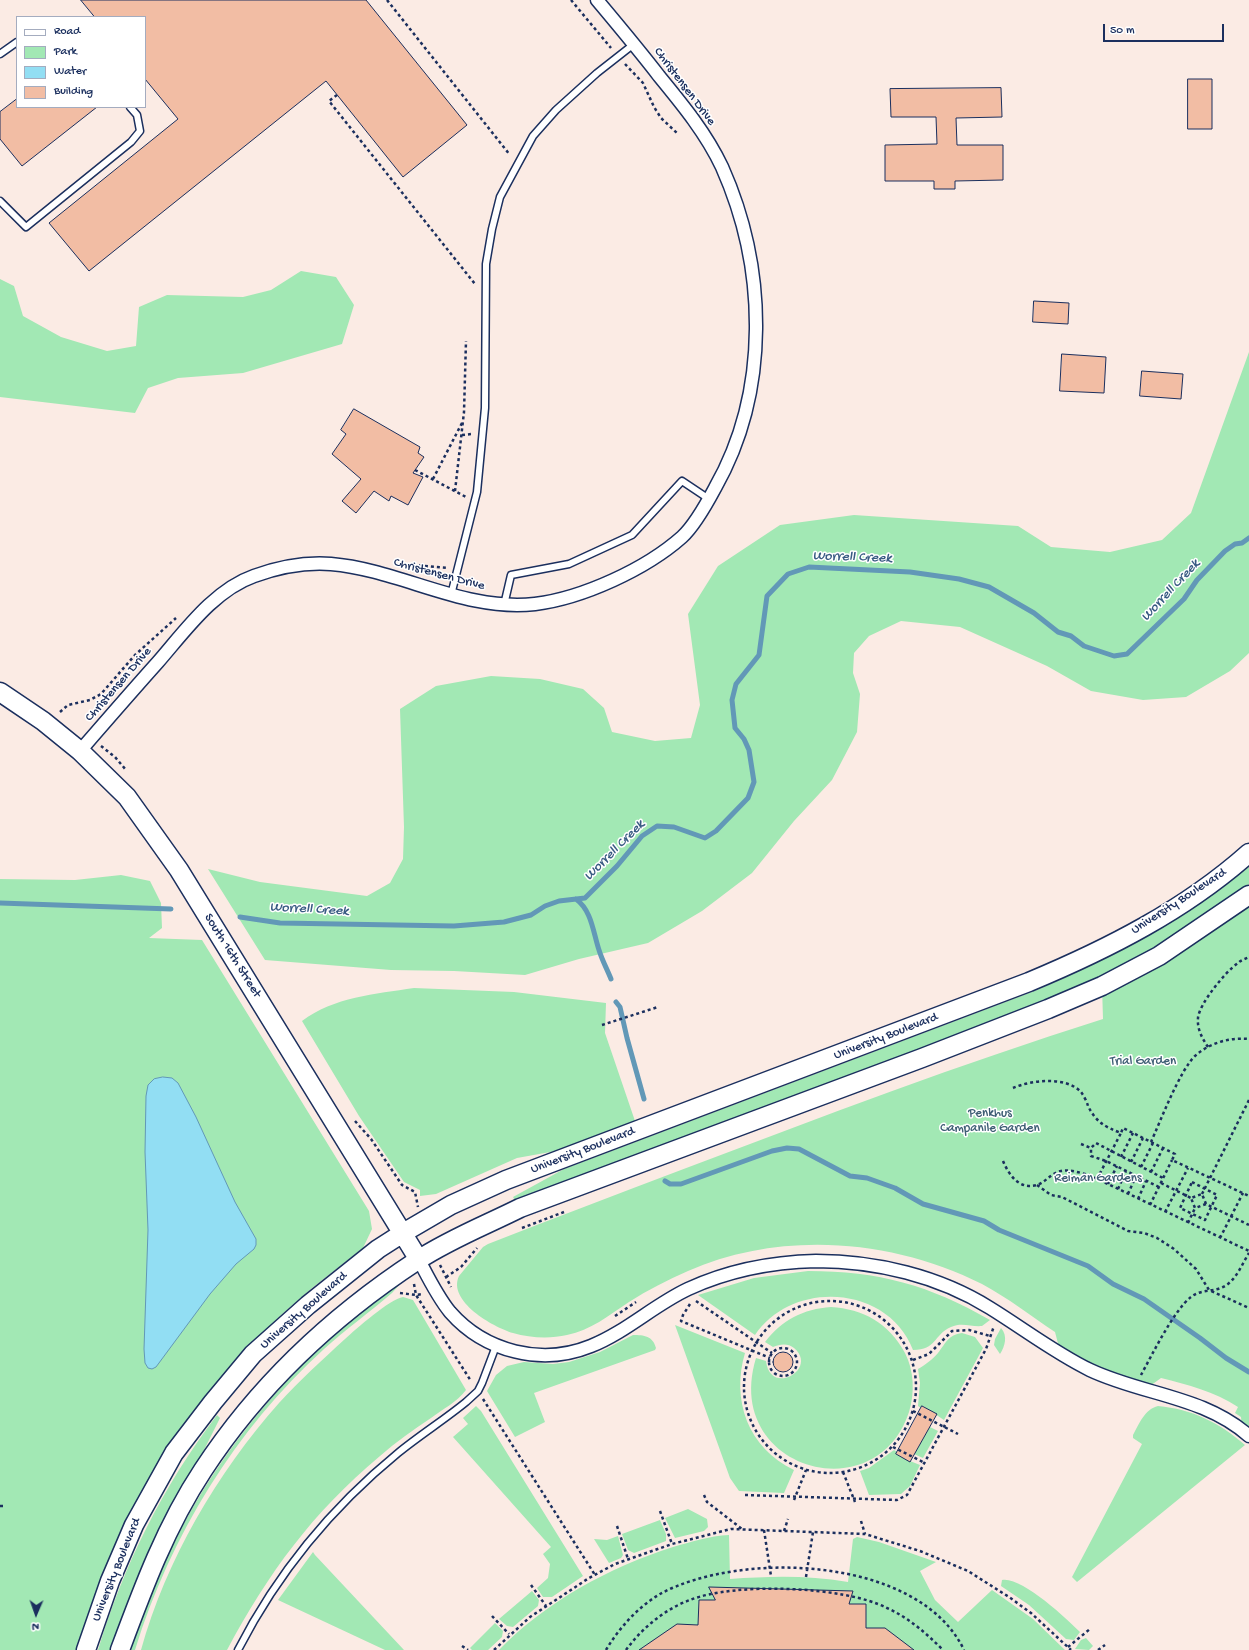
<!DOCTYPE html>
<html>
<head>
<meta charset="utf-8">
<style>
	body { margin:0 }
	#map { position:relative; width:1249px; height:1650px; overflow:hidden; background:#fff; font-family:"Gochi Hand",sans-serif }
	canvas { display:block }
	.legend { position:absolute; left:16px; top:16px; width:130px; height:92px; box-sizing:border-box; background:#fff; border:1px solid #a4acbf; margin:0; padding:5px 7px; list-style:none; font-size:12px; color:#1b2f5e }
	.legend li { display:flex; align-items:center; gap:8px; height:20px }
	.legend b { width:20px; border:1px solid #a4acbf }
	.north { position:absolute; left:16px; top:1594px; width:40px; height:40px; -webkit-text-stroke:3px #fff; paint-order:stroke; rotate:182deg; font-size:11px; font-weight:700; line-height:16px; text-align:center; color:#1b2f5e }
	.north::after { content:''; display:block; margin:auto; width:14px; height:18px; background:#1b2f5e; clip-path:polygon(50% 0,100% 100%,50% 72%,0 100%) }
	.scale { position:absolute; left:1103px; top:24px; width:121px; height:18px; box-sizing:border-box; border:2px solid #1b2f5e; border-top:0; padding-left:5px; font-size:12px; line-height:14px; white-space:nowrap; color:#1b2f5e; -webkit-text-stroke:3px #fff; paint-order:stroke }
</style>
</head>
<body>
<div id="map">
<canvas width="1249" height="1650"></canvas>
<ul class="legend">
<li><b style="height:5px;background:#fff"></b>Road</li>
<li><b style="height:11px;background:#a2e8b4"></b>Park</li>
<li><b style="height:11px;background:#92def3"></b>Water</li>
<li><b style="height:11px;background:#f2bda4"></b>Building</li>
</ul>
<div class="north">N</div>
<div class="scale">50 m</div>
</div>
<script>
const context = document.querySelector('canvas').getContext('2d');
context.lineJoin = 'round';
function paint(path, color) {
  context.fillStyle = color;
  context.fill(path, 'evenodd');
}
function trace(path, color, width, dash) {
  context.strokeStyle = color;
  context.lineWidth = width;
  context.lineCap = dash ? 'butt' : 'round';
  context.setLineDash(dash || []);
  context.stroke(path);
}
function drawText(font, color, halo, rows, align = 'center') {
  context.font = font + ' "Gochi Hand",sans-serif';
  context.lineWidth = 3;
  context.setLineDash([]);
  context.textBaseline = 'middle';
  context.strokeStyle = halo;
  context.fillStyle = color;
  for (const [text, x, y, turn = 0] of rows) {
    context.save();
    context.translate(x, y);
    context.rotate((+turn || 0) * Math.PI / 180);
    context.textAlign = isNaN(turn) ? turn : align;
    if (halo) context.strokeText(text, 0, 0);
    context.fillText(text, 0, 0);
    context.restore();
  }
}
paint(new Path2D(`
	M0 0H1249V1650H0ZM17 17H145V107H17Z`), '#fbebe4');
paint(new Path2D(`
	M301 271 336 277 354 305 342 344 243 373 178 378 148 388 135 413 0 397V279L14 286 23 316 61 337 107 351 136 346 139 307 167 295 243 297 271 290Z
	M1249 352V653L1230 671 1186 697 1143 700 1091 691 1047 666 960 627 901 621 869 636 854 653 853 673 860 694 857 732 832 780 794 821 752 873 702 911 648 943 579 959 525 975 454 971 391 970 265 960 208 869 260 882 367 896 390 883 403 859 404 827 400 709 436 686 491 676 540 679 583 689 604 708 612 732 655 741 691 738 700 705 688 614 718 566 780 525 854 515 1018 526 1051 547 1110 552 1162 540 1191 513Z
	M1249 867V884C1204 919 1154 952 1102 977 1076 989 1049 999 1023 1010L516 1202 513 1197 564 1169 1037 990C1114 957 1182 918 1249 867Z
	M121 875 150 881 161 903 162 928 149 938 202 940 369 1211 372 1229 363 1248 312 1288 280 1316 218 1383 79 1650H0V879L75 880Z
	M1249 895V1436L1242 1430 1241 1417 1235 1413 1238 1407C1214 1391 1188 1385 1161 1378L1146 1389 1061 1355 1055 1332C1031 1316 1008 1298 982 1284 893 1239 781 1230 688 1271 667 1280 648 1290 629 1302 608 1316 591 1330 567 1335 550 1339 530 1338 513 1333 493 1327 447 1301 459 1276L483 1247 488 1244C552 1219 617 1194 681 1170 821 1117 960 1064 1103 1019L1102 986Z
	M414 988 514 992 606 1003 605 1033 635 1121 556 1151 517 1158 436 1194 420 1196V1190L404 1182 359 1116 302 1021C334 997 375 994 414 988Z
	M808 1271C879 1271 929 1285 990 1320L982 1326C971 1327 962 1322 951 1327 933 1335 937 1350 913 1350 888 1285 793 1279 755 1335L698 1295 754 1278Z
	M401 1283 392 1293C370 1312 346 1329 324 1349 235 1430 171 1535 135 1650H131C162 1549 214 1459 286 1382 298 1370 310 1356 322 1345 347 1323 374 1303 401 1283Z
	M403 1297 413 1300 416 1305 466 1390C457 1402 443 1409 431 1418 413 1430 396 1442 380 1456 312 1513 269 1572 227 1650H141C166 1560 217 1473 279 1403 300 1380 322 1360 345 1339 356 1329 390 1299 403 1297Z
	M831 1307C863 1309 889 1323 905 1353 914 1370 915 1393 909 1412 876 1513 722 1469 756 1358L766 1361C770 1397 819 1369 794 1348 788 1343 780 1344 773 1347L765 1342C782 1320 803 1309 831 1307Z
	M675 1325 745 1353C731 1400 748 1448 794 1470L784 1493 739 1491 730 1478Z
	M1001 1328C1008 1336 1005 1346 1000 1354L994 1345 995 1339Z
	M962 1333 975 1337 983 1348 944 1420 923 1406 921 1408 918 1406 920 1383 918 1369C925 1365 933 1359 938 1353 946 1343 948 1335 962 1333Z
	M633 1335C644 1335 653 1336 656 1348L655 1350 534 1393 545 1422 515 1437 487 1391 496 1375 507 1366 524 1362 553 1364 569 1362 600 1352Z
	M476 1406 481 1411 583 1576 552 1597H543L537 1588 548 1578 550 1564 543 1554 551 1547 453 1437 468 1424 463 1418Z
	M1158 1406C1192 1409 1220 1423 1245 1445L1077 1582 1072 1577 1142 1444 1133 1438V1435C1139 1424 1145 1409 1158 1406Z
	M217 1415 220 1418 196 1466 157 1535 137 1580 113 1650H98C124 1564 163 1486 217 1415Z
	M930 1427 938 1431 923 1458 914 1454Z
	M894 1450 910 1461 920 1465 910 1486 901 1494 869 1495 860 1471 869 1468Z
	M688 1509 707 1519 708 1527 704 1531 675 1538 665 1518Z
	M660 1520 666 1534V1541L634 1553 628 1550 622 1534Z
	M729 1535 730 1579C770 1576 808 1575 848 1582L853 1539 857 1537 879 1542 936 1562 920 1571 935 1600 958 1622 992 1590 1033 1619 1065 1650H499C547 1601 608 1568 673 1547 691 1542 709 1536 729 1535Z
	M618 1536 623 1555 621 1558 609 1563 594 1539 607 1540Z
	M313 1552 315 1555 404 1650H385L278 1600Z
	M1002 1580C1021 1576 1066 1618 1080 1632L1074 1640 1066 1639 1029 1605 1001 1586Z
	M532 1591 539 1600 538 1606 513 1627 507 1626 499 1619Z
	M495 1623 503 1631 502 1637 488 1650H472L470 1648Z
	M1086 1638 1093 1646 1089 1650 1075 1649 1081 1640Z`), '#a2e8b4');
const water = new Path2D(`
	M163 1077 172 1078 178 1083 196 1117 235 1202 256 1239V1245L254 1249 236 1264 210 1294 156 1367 152 1369 148 1368 145 1363 144 1349 148 1230 145 1152 146 1096 148 1085 154 1079Z`);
paint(water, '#92def3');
trace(water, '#6298b7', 1);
trace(new Path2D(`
	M576 899C592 911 593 932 599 950 602 960 607 969 611 979
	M0 903 171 909
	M240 917 280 923 454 926 504 922 531 915 545 906 559 901 585 898 617 866 642 836 657 826 674 827 705 838 716 831 748 798 754 782 749 750 744 739 735 728 732 700 736 684 759 655 767 596 788 574 809 567 910 572 959 579 989 587 1034 613 1058 632 1071 636 1084 646 1114 656 1127 654 1184 599 1197 580 1225 551 1235 544 1242 543 1249 538
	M616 1002 620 1007 627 1038 644 1099
	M665 1181 670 1184H681L772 1151 787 1148 799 1149 850 1176 867 1178 895 1188 923 1204 984 1221 999 1230 1088 1266 1113 1284 1144 1299 1200 1338 1226 1358 1249 1372`), '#6298b7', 5);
const building = new Path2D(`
	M81 0H366L467 125 403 177 326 81 89 271 49 223 178 119 145 79V17H95Z
	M1188 79H1212V129H1188Z
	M1001 88 1002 117 956 118 957 145H1003V180L955 181V189H934V181H885V145L937 144 936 117H891L890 89Z
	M17 99V107H97L22 166 0 139V112Z
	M1034 301 1069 303 1068 324 1033 322Z
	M1062 354 1106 357 1104 393 1060 391Z
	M1142 371 1183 374 1181 399 1140 396Z
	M354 409 420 447 418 453 424 457 413 473 423 477 408 505 391 496 389 501 374 491 356 513 342 501 361 479 332 454 346 434 341 430Z
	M773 1362a10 10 0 1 1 20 0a10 10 0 1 1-20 0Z
	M922 1406 937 1414 910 1462 896 1454Z
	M709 1587 853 1591 849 1604H866V1628H885L914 1650H639L677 1624 698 1625 699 1600H715Z`);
paint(building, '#f2bda4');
trace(building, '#1b2f5e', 1);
const service = new Path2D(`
	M0 54 17 42
	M0 201 26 227 131 142 140 131 137 115 130 107
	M451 595 477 492 485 408 486 264 492 229 500 197 533 136 556 110 597 73 634 44
	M504 605 511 575 569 564 632 535 682 481 709 499
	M238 1650C277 1574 332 1507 398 1453 420 1435 444 1420 466 1402L478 1391 482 1383 496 1346`);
const minor = new Path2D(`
	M80 751C106 721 132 691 158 662 185 631 214 590 254 576 279 567 305 562 331 564 401 570 464 612 535 604 583 598 646 569 682 537 694 526 707 503 715 488 770 391 767 268 722 167 706 133 682 104 659 76 639 50 618 25 597 0
	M419 1260C428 1277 437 1296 450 1312 485 1352 542 1366 591 1346 626 1332 654 1305 688 1289 727 1271 773 1262 816 1261 876 1261 939 1276 990 1308 1024 1329 1055 1353 1090 1370 1143 1395 1204 1396 1249 1436`);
const secondary = new Path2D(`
	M0 692 43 721 80 751 127 797 179 870 419 1260
	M86 1650 110 1581 134 1525 174 1453 213 1402 253 1354 308 1305 378 1249 403 1233 451 1205 506 1180 1029 982C1108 949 1185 910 1249 853
	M120 1650C143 1588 166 1526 203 1470 258 1386 334 1315 418 1260 450 1239 486 1225 520 1208L922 1058 1048 1009 1102 986 1159 956 1249 895`);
trace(service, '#1b2f5e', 9);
trace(minor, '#1b2f5e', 15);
trace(secondary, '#1b2f5e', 21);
trace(new Path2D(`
	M387 0 510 155
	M571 0 611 48
	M625 64 643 83 654 107 661 118 678 134
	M337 95 329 101 475 284
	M462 435 472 434
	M415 470 466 497
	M433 479 463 421
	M455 491 464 412 466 341
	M401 564 448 568
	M60 712 68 705 90 700 101 694 135 655 176 618
	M101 746 115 757 126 770
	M602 1025 658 1007
	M1208 1047C1202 1038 1197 1029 1198 1018 1199 1004 1226 971 1238 963 1241 960 1245 959 1249 957
	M1013 1088C1031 1080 1066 1076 1081 1092 1084 1096 1087 1102 1088 1106 1096 1122 1105 1127 1121 1133L1123 1128 1175 1154 1172 1160 1249 1196
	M355 1121 371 1139 402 1185 415 1192 418 1207
	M1151 1142C1160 1122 1180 1070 1195 1056 1209 1043 1230 1037 1249 1039
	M1081 1144 1091 1148
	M1121 1157 1133 1133
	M1003 1161C1009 1175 1019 1190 1037 1185 1046 1182 1051 1173 1061 1171 1070 1169 1080 1173 1089 1175L1249 1251
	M1131 1162 1143 1138
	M1141 1167 1153 1143
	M1151 1172 1163 1148
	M1097 1179 1121 1133
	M1192 1182 1217 1195 1205 1220 1180 1208Z
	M1161 1183 1191 1198
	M1108 1184 1117 1166
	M1037 1185 1051 1195 1062 1197 1128 1231 1144 1233 1157 1238 1174 1249 1196 1269 1209 1290 1249 1308
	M1159 1187 1106 1161 1091 1156V1148L1096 1143 1163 1178
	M1118 1189 1126 1171
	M1128 1194 1136 1176
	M1202 1194 1249 1100
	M1138 1199 1146 1181
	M1206 1204 1195 1208 1191 1198 1202 1194 1206 1204 1249 1225
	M1150 1205 1172 1160
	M1165 1212 1188 1168
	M1188 1223 1195 1208
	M522 1228 564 1212
	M1220 1238 1243 1193
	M440 1265 451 1287
	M446 1277 461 1267 477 1248
	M414 1284 416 1295 471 1381
	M400 1293 416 1295 423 1294
	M744 1387a86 86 0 1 1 172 0a86 86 0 1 1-172 0Z
	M696 1301 772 1353
	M690 1304 683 1315 681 1321 770 1358
	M615 1316 636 1302
	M769 1362a14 14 0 1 1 28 0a14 14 0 1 1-28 0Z
	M913 1360 929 1354 952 1331 969 1330 990 1336
	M1141 1375C1152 1355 1174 1310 1191 1297 1201 1289 1213 1292 1223 1287 1236 1281 1242 1264 1249 1253
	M483 1399 595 1575
	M913 1411 958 1434
	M893 1447 925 1463
	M843 1472 855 1502
	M704 1495 707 1502 742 1529
	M745 1495 897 1500 907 1495 986 1349 994 1326
	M794 1500 806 1470
	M0 1506H3
	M660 1511 672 1544
	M861 1521 865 1534
	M617 1526 628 1559
	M764 1530 771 1576
	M784 1531 788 1519
	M806 1577 813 1532
	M531 1585 546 1606
	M492 1616 509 1634
	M462 1646 468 1650
	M1068 1647 1090 1629
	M494 1650 530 1617 589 1578 615 1564 672 1544 731 1529 865 1534 920 1551 968 1571 1009 1597 1031 1613 1071 1650
	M606 1650C619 1628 638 1607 660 1594 741 1550 919 1556 964 1650
	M626 1650C642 1628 665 1609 690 1600 735 1582 844 1586 887 1608 909 1618 926 1633 943 1650
	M1098 1650 1105 1645`), '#1b2f5e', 2.5, [3, 3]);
trace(service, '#fff', 6);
trace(minor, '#fff', 12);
trace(secondary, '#fff', 18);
drawText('13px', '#1b2f5e', '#fff', [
	["Christensen Drive",684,87,53],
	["Christensen Drive",439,575,15],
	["Christensen Drive",119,685,-49],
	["University Boulevard",1179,902,-33],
	["South 16th Street",232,956,58],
	["University Boulevard",886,1037,-21],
	["University Boulevard",583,1151,-21],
	["University Boulevard",304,1311,-41],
	["University Boulevard",117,1570,-68]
]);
drawText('13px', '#3d5d74', '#fff', [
	["Trial Garden",1143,1062],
	["Penkhus",990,1114],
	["Campanile Garden",990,1129],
	["Reiman Gardens",1098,1179]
]);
drawText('italic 14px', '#395b83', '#fff', [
	["Worrell Creek",852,558,2],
	["Worrell Creek",1171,591,-47],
	["Worrell Creek",615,851,-45],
	["Worrell Creek",309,910,3]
]);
</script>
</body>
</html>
